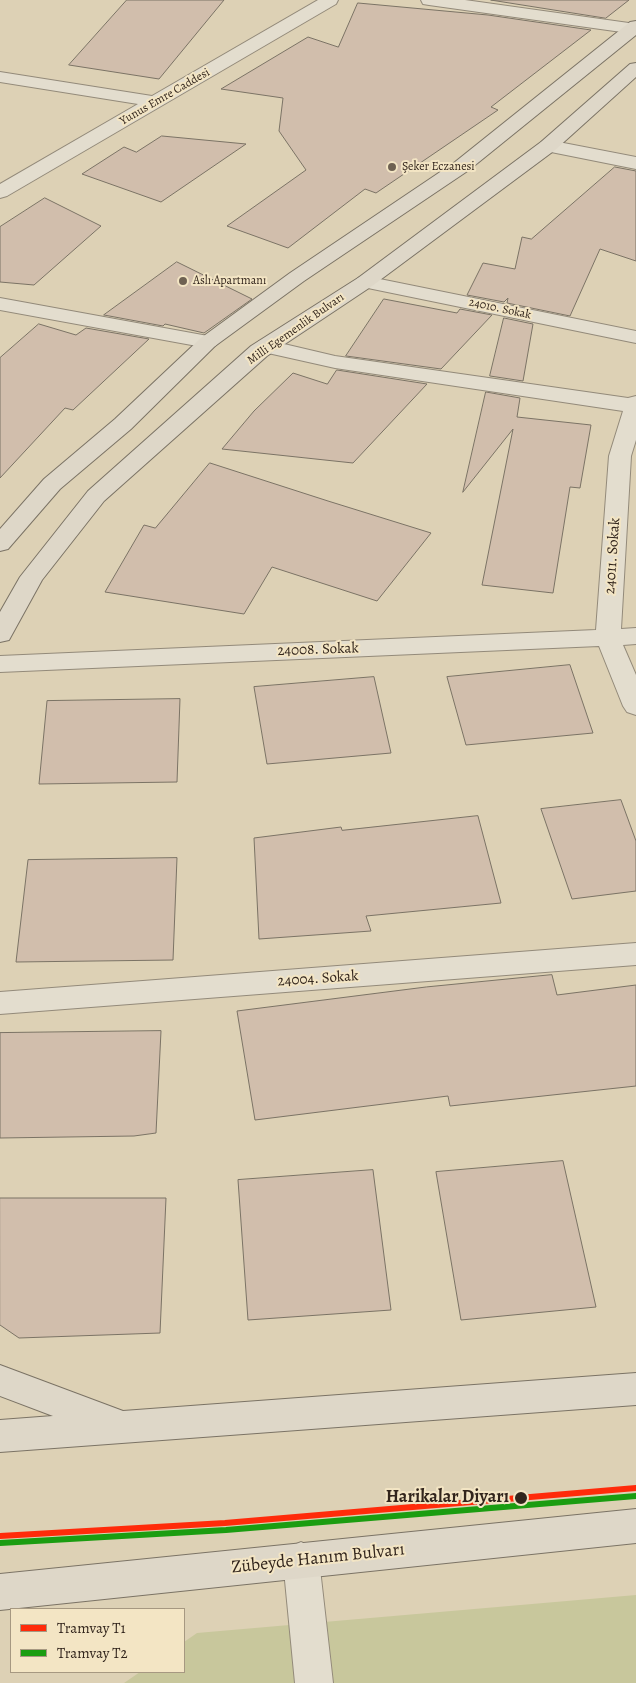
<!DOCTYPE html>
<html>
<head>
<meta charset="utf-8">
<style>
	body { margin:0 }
	#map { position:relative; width:636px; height:1683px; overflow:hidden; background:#ddd1b5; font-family:Alegreya,serif }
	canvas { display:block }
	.legend { position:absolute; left:10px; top:1608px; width:175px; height:65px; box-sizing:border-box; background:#f3e5c4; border:1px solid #a69881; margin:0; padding:6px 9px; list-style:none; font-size:15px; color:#32251c }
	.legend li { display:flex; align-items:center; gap:10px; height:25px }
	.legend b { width:25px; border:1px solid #a69881 }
</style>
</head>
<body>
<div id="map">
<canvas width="636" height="1683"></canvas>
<ul class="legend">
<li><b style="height:6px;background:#ff2b0a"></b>Tramvay T1</li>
<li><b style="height:6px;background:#1b9d11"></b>Tramvay T2</li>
</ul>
</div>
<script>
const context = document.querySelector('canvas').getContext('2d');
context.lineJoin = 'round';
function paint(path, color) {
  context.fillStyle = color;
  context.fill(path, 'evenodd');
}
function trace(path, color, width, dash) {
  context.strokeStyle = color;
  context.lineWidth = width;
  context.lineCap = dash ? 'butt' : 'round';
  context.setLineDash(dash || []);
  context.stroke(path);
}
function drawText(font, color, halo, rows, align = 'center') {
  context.font = font + ' Alegreya,serif';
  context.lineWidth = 4;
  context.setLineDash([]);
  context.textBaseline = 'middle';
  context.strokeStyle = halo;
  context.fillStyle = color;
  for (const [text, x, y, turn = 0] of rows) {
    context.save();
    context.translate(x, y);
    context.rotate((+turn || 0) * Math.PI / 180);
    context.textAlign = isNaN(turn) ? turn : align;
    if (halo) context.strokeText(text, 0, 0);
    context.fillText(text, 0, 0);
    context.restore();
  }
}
paint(new Path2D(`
	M636 1595V1683H124L140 1672H184V1642L197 1633Z`), '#c8c79c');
const building = new Path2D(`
	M127 0H224L159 79 69 65Z
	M491 0H629L606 18Z
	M358 3 488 15 591 30 491 107 498 110 376 193 365 189 288 248 227 226 306 170 279 131 283 98 221 89 308 37 338 47Z
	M162 136 246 144 161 202 82 174 124 147 136 152Z
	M615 167 636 171V261L600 249 570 316 507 303 508 298 504 302 467 295 483 263 515 269 522 237 531 239Z
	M45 198 101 226 34 285 0 282V227Z
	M177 262 252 299 204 333 165 324 163 326 104 315Z
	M384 299 457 313 460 309 492 315 441 369 346 356Z
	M504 318 533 324 523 381 490 376Z
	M39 324 76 335 86 328 149 339 73 410 65 408 0 478V358Z
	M337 370 427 384 353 463 222 449 254 411 293 373 327 384Z
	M486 392 520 398 517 417 591 425 580 488 570 487 553 593 482 585 513 429 463 492Z
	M210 463 328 501 431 533 377 601 272 567 244 614 105 592 144 525 155 528Z
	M570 665 593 733 466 745 447 677Z
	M374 677 391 753 267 764 254 687Z
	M180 699 177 782 39 784 47 701Z
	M621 800 636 841V891L572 899 541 809Z
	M478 816 501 903 366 916 371 931 259 939 254 838 341 827 342 830Z
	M177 858 173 960 16 962 28 860Z
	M552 975 557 995 636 985V1086L450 1106 448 1096 255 1120 237 1011 426 987Z
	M161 1031 156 1133 134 1136 0 1138V1033Z
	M563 1161 596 1307 461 1320 436 1172Z
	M373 1170 391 1310 248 1320 238 1180Z
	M0 1198H166L160 1333 19 1338 0 1325Z`);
paint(building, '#d1beac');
trace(building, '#7b7365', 1);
const minor = new Path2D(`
	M318 0H338L336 4 7 196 0 198V184L138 104 0 82V72L152 96Z
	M421 0H465L636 24V34L429 5 423 4Z
	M548 140 636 157V169L541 150 539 146 541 142Z
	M365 276 636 331V343L358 286 355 282 358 278Z
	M0 298 208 336 215 338 219 342 215 346 208 348 0 310Z
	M267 340 335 356 628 398 636 396V440L631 456 621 629 636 628V644L623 645 636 675V715L627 712 623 706 599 646 0 672V656L596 630 609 456 623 411 335 368 259 351 256 346 259 341Z
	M636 943V965L0 1014V992Z
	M301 1542 314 1548 319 1560 333 1683H295L283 1560 288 1548Z`);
const major = new Path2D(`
	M636 21V35L469 170 304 281 215 346 131 429 60 489 8 549 0 551V529L44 479 115 419 201 338 290 273 455 162 630 22Z
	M636 63V77L555 150 372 286 267 356 104 501 42 580 9 640 0 642V612L20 577 88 491 251 346 358 278 541 142 630 64Z
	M0 1365 123 1411 636 1373V1405L0 1452V1420L53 1416 0 1396Z
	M636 1509V1543L0 1610V1574Z`);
trace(minor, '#938a7a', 2);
trace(major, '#7b7365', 2);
paint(minor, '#e3ddce');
paint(major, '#ded7c8');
trace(new Path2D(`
	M0 1536 225 1523 636 1488`), '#ff2b0a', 6);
trace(new Path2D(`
	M0 1543 226 1530 636 1496`), '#1b9d11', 6);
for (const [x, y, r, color] of [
	[392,167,5,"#6e6152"],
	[183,281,5,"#6e6152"],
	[521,1498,7,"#32251c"]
]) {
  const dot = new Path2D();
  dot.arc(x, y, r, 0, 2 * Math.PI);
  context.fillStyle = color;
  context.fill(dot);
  trace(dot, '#f3e5c4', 2);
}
drawText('12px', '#32251c', '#f3e5c4', [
	["Yunus Emre Caddesi",165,97,-30],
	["24010. Sokak",500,309,12],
	["Milli Egemenlik Bulvarı",296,329,-35]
]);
drawText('12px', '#32251c', '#f3e5c4', [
	["Şeker Eczanesi",402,167],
	["Aslı Apartmanı",193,281]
], 'left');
drawText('15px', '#32251c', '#f3e5c4', [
	["24011. Sokak",613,556,-86],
	["24008. Sokak",318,650,-2],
	["24004. Sokak",318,979,-4]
]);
drawText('bold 18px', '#32251c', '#f3e5c4', [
	["Harikalar Diyarı",509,1498]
], 'right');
drawText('18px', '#32251c', '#f3e5c4', [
	["Zübeyde Hanım Bulvarı",318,1559,-6]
]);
</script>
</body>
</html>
